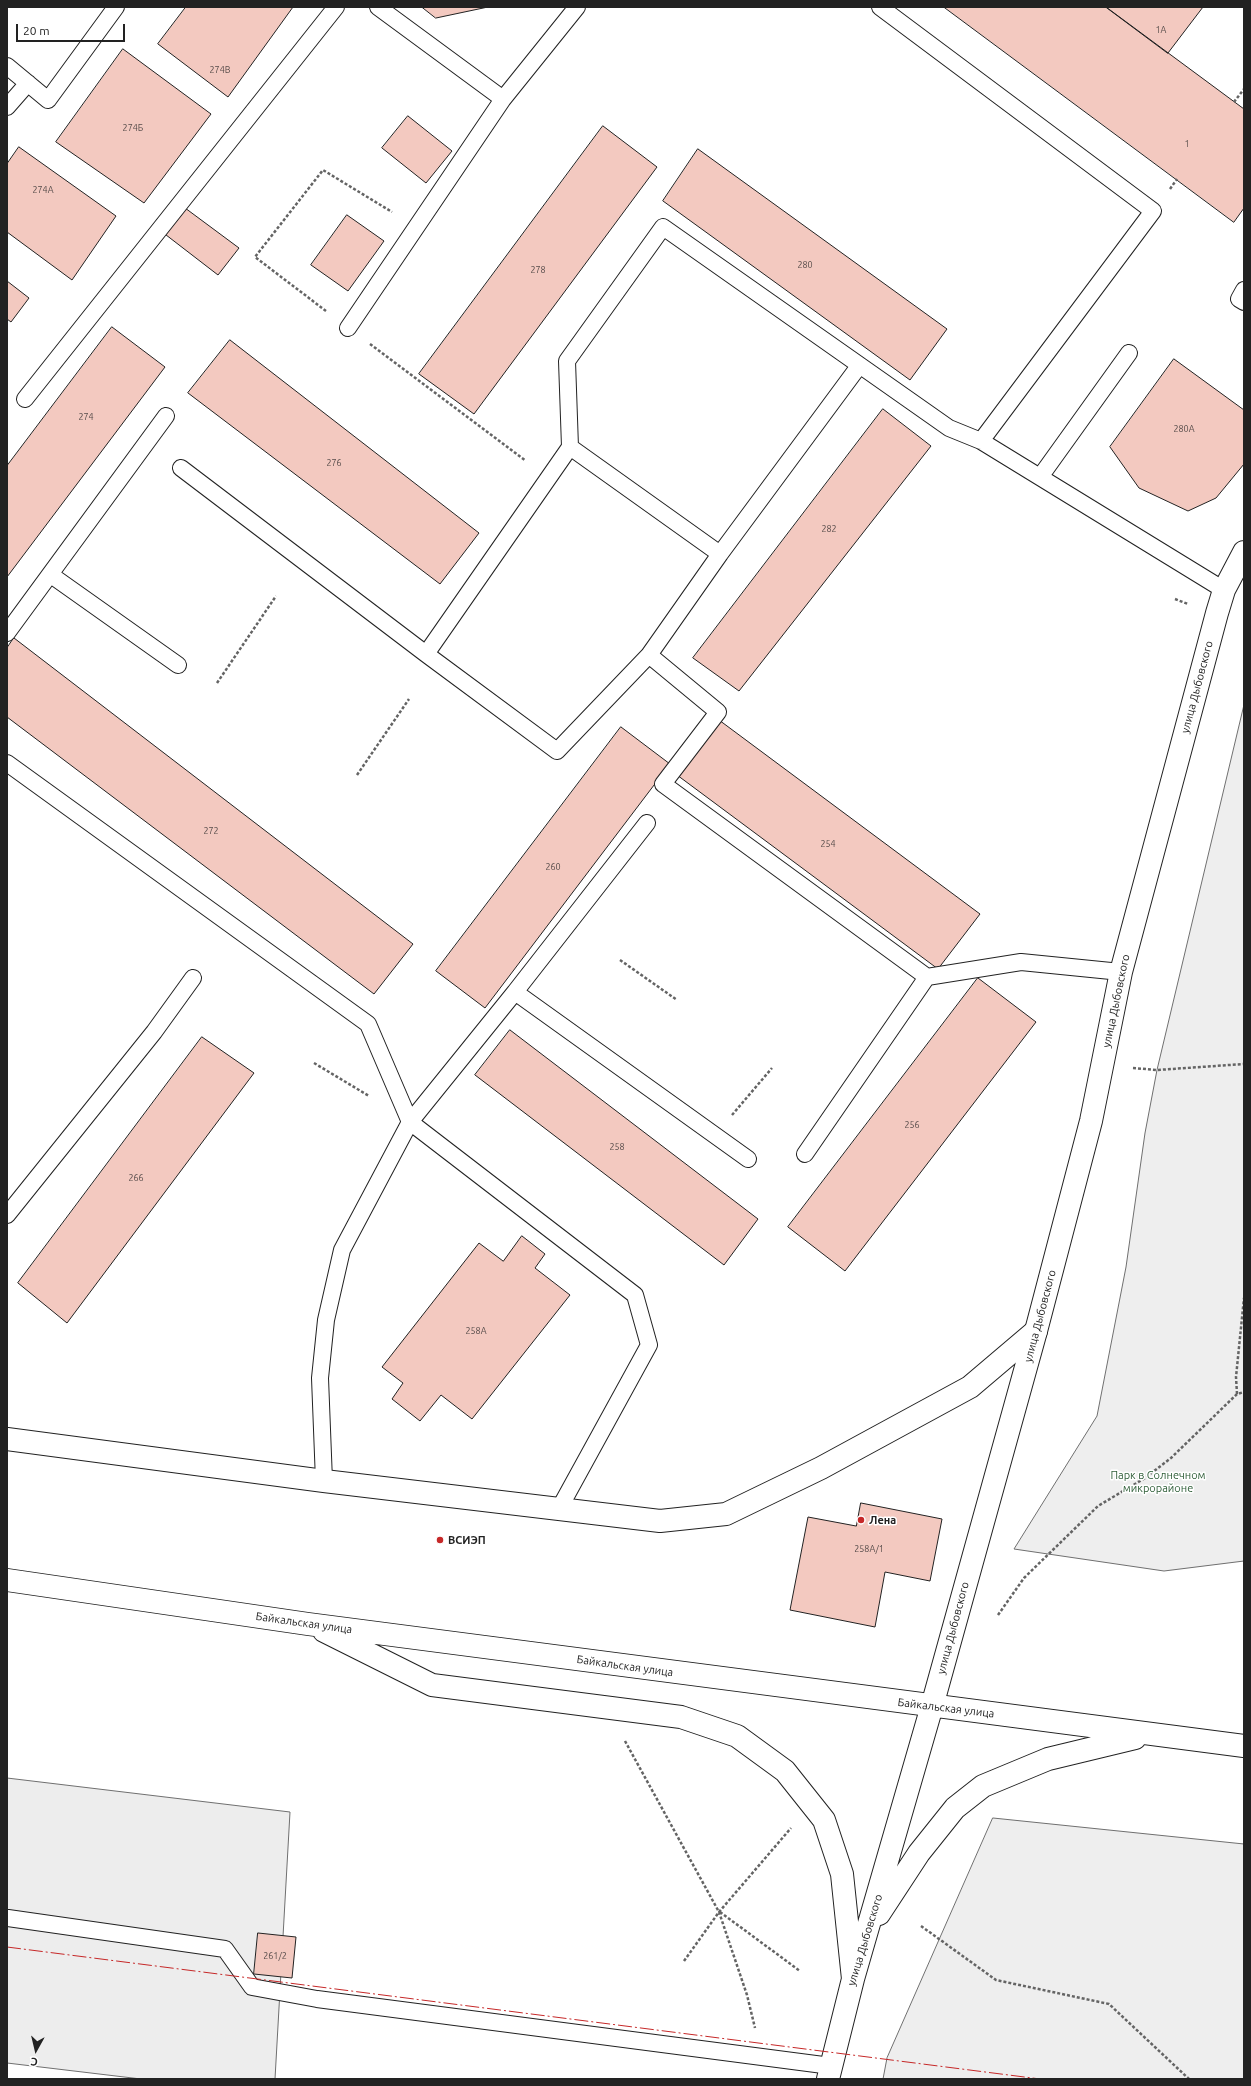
<!DOCTYPE html>
<html>
<head>
<meta charset="utf-8">
<style>
	body { margin:0 }
	#map { position:relative; width:1251px; height:2086px; overflow:hidden; background:#fff; font-family:Ubuntu,sans-serif }
	canvas { display:block }
	.frame { position:absolute; inset:0; border:8px solid #222; pointer-events:none }
	.north { position:absolute; left:16px; top:2030px; width:40px; height:40px; -webkit-text-stroke:3px #fff; paint-order:stroke; rotate:188deg; font-size:11px; font-weight:700; line-height:16px; text-align:center; color:#222 }
	.north::after { content:''; display:block; margin:auto; width:14px; height:18px; background:#222; clip-path:polygon(50% 0,100% 100%,50% 72%,0 100%) }
	.scale { position:absolute; left:16px; top:24px; width:109px; height:18px; box-sizing:border-box; border:2px solid #222; border-top:0; padding-left:5px; font-size:12px; line-height:14px; white-space:nowrap; color:#222; -webkit-text-stroke:3px #fff; paint-order:stroke }
</style>
</head>
<body>
<div id="map">
<canvas width="1251" height="2086"></canvas>
<div class="frame"></div>
<div class="north">С</div>
<div class="scale">20 m</div>
</div>
<script>
const context = document.querySelector('canvas').getContext('2d');
context.lineJoin = 'round';
function paint(path, color) {
  context.fillStyle = color;
  context.fill(path, 'evenodd');
}
function trace(path, color, width, dash) {
  context.strokeStyle = color;
  context.lineWidth = width;
  context.lineCap = dash ? 'butt' : 'round';
  context.setLineDash(dash || []);
  context.stroke(path);
}
function drawText(font, color, halo, rows, align = 'center') {
  context.font = font + ' Ubuntu,sans-serif';
  context.lineWidth = 3;
  context.setLineDash([]);
  context.textBaseline = 'middle';
  context.strokeStyle = halo;
  context.fillStyle = color;
  for (const [text, x, y, turn = 0] of rows) {
    context.save();
    context.translate(x, y);
    context.rotate((+turn || 0) * Math.PI / 180);
    context.textAlign = isNaN(turn) ? turn : align;
    if (halo) context.strokeText(text, 0, 0);
    context.fillText(text, 0, 0);
    context.restore();
  }
}
const green = new Path2D(`
	M1244 705V1561L1164 1571 1014 1549 1097 1416 1126 1267 1145 1133 1157 1070Z
	M993 1818 1244 1844V2079H883L887 2058Z`);
paint(green, '#eee');
trace(green, '#6f6f6f', 1);
const parking = new Path2D(`
	M7 1778 290 1812 275 2079H141L7 2063Z`);
paint(parking, '#ededed');
trace(parking, '#6f6f6f', 1);
const building = new Path2D(`
	M186 7H293L228 97 158 44Z
	M422 7H488L436 18Z
	M944 7H1106L1244 109V208L1234 222Z
	M1106 7H1203L1168 53Z
	M123 49 211 114 144 203 56 142Z
	M408 116 452 151 426 183 382 148Z
	M603 126 657 167 474 414 419 374Z
	M19 147 116 216 72 280 7 232V164Z
	M698 149 947 329 910 380 663 201Z
	M177 202 239 248 218 275 157 228Z
	M347 215 384 241 348 291 311 265Z
	M7 281 29 298 11 322 7 319Z
	M112 327 165 367 7 577V466Z
	M230 340 479 533 440 584 188 393Z
	M1174 359 1244 410V464L1216 498 1188 511 1139 488 1110 447Z
	M883 409 931 446 739 691 693 658Z
	M14 638 413 944 374 994 7 717V648Z
	M719 720 980 914 938 969 677 775Z
	M621 727 670 764 485 1008 436 971Z
	M978 978 1036 1022 845 1271 788 1227Z
	M510 1030 758 1219 724 1265 475 1075Z
	M202 1037 254 1073 67 1323 18 1283Z
	M522 1236 545 1254 535 1268 570 1295 472 1419 441 1395 420 1421 392 1399 403 1383 382 1367 479 1243 503 1261Z
	M861 1503 942 1519 930 1581 885 1572 875 1627 790 1610 808 1517 856 1526Z
	M258 1933 296 1937 292 1978 254 1974Z`);
paint(building, '#f3c9c0');
trace(building, '#222', 1);
const service = new Path2D(`
	M378 7 503 99 577 7
	M880 7 1153 211 981 441
	M7 66 48 100 116 7
	M7 107 28 83
	M1244 290 1239 299 1244 302
	M348 328 503 99
	M25 399 336 7
	M570 447 720 554
	M181 468 426 654 557 751 649 655 720 554 859 366
	M1040 477 1129 353
	M51 575 178 665
	M7 633 166 416
	M426 654 570 447 567 361 663 227 949 428 981 441 1224 590
	M649 655 718 712 663 784 927 977 1021 962 1121 972
	M7 763 368 1024 410 1122 635 1295 649 1345 559 1509
	M515 992 647 823
	M805 1154 927 977
	M7 1215 154 1032 193 978
	M324 1481 320 1378 326 1320 342 1250 410 1122 515 992 748 1159
	M8 1918 225 1949 252 1987 317 1999 831 2066`);
const minor = new Path2D(`
	M7 1439 324 1481 660 1521 726 1514 821 1468 970 1387 1036 1331`);
const tertiary = new Path2D(`
	M932 1706 1036 1331 1091 1121 1121 972 1217 613 1224 590 1244 552`);
const secondary = new Path2D(`
	M7 1580 308 1624 1244 1746
	M324 1631 432 1685 681 1717 737 1736 785 1771 824 1820 842 1874 853 1979
	M879 1914 919 1853 955 1808 983 1786 1048 1759 1135 1738
	M828 2079 853 1979 932 1706`);
trace(service, '#222', 18);
trace(minor, '#222', 24);
trace(tertiary, '#222', 24);
trace(secondary, '#222', 24);
trace(new Path2D(`
	M1234 102 1244 89
	M1170 189 1177 179
	M326 311 255 257 323 170 392 212
	M370 344 526 461
	M1175 599 1188 604
	M217 683 276 596
	M357 775 409 699
	M620 960 677 1000
	M314 1063 369 1096
	M1133 1068 1157 1070 1244 1064
	M732 1115 772 1068
	M1237 1394 1236 1377 1244 1298
	M998 1615 1024 1578 1098 1506 1145 1478 1171 1458 1237 1394 1244 1392
	M625 1741 719 1912 747 1995 755 2028
	M720 1912 800 1971
	M921 1926 996 1980 1109 2004 1189 2079
	M684 1961 719 1912 791 1828`), '#646464', 2.5, [3, 2]);
trace(service, '#fff', 16);
trace(minor, '#fff', 22);
trace(tertiary, '#fff', 22);
trace(secondary, '#fff', 22);
trace(new Path2D(`
	M7 1947 1040 2079`), '#c62828', 1, [14, 3, 2, 3]);
for (const [x, y, r, color] of [
	[861,1520,4,"#c62828"],
	[440,1540,4,"#c62828"]
]) {
  const dot = new Path2D();
  dot.arc(x, y, r, 0, 2 * Math.PI);
  context.fillStyle = color;
  context.fill(dot);
  trace(dot, '#fff', 1.5);
}
drawText('9px', '#564c4a', null, [
	["1А",1161,30],
	["274В",220,70],
	["274Б",133,128],
	["1",1187,144],
	["274А",43,190],
	["280",805,265],
	["278",538,270],
	["274",86,417],
	["280А",1184,429],
	["276",334,463],
	["282",829,529],
	["272",211,831],
	["254",828,844],
	["260",553,867],
	["256",912,1125],
	["258",617,1147],
	["266",136,1178],
	["258А",476,1331],
	["258А/1",869,1549],
	["261/2",275,1956]
]);
drawText('11px', '#222', '#fff', [
	["улица Дыбовского",1197,687,-75],
	["улица Дыбовского",1116,1001,-78],
	["улица Дыбовского",1040,1316,-75],
	["Байкальская улица",304,1623,8],
	["улица Дыбовского",953,1628,-75],
	["Байкальская улица",625,1666,8],
	["Байкальская улица",946,1708,7],
	["улица Дыбовского",865,1940,-73]
]);
drawText('11px', '#2f5e38', '#fff', [
	["Парк в Солнечном",1158,1475],
	["микрорайоне",1158,1488]
]);
drawText('bold 11px', '#222', '#fff', [
	["Лена",869,1520],
	["ВСИЭП",448,1540]
], 'left');
</script>
</body>
</html>
